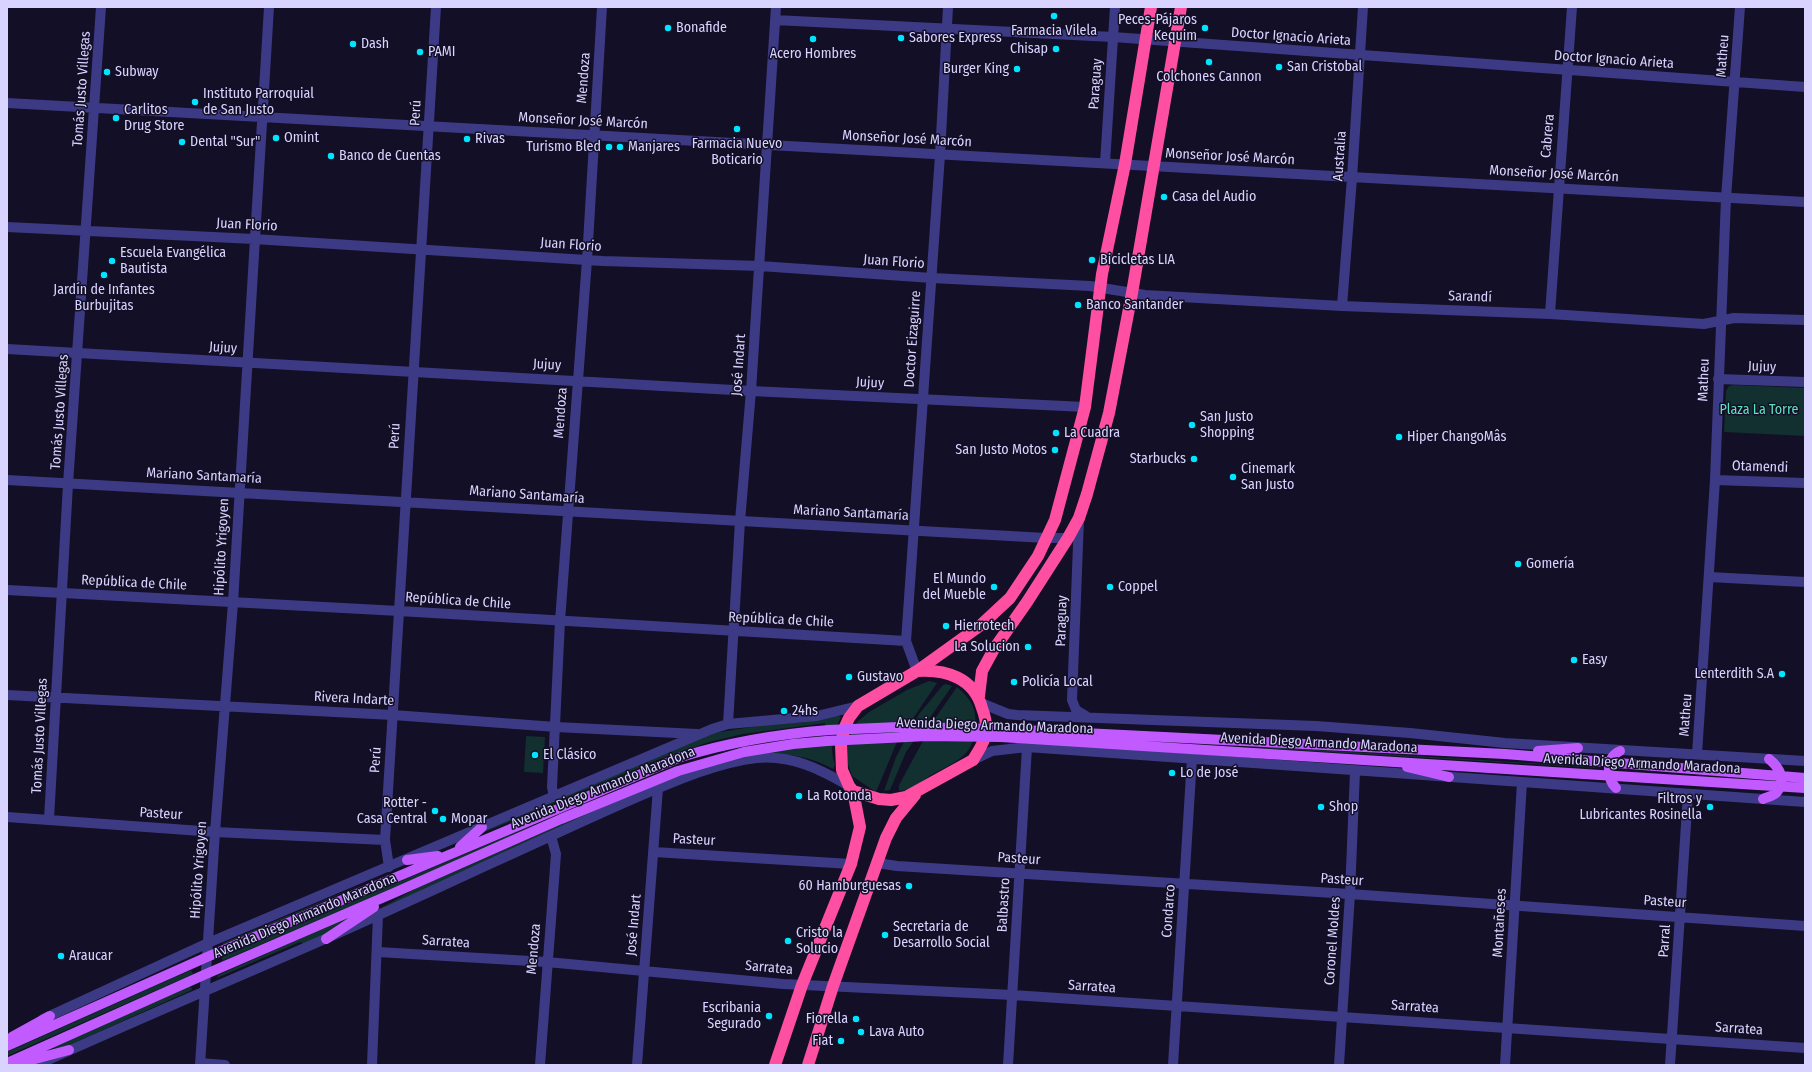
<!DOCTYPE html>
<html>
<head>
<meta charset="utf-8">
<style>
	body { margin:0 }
	#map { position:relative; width:1812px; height:1072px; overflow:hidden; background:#130f26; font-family:"Fira Sans Condensed",sans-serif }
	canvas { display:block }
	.frame { position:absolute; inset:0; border:8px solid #d9d4ff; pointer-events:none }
</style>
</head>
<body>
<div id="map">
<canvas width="1812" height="1072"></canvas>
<div class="frame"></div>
</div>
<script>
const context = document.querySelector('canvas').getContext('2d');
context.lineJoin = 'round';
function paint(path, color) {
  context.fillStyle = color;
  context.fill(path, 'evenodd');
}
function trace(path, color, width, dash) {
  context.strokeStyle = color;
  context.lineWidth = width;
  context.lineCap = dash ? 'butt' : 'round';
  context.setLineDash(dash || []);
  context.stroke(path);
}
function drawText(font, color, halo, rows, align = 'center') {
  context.font = font + ' "Fira Sans Condensed",sans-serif';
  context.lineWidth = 3;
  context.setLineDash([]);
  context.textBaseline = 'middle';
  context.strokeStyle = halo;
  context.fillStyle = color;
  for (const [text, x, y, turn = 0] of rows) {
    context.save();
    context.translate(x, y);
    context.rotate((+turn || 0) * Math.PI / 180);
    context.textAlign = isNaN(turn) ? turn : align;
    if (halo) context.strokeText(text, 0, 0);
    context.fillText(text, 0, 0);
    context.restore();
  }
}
paint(new Path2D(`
	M1734 385 1805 388V436L1724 432 1726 391 1729 386Z
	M929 681 937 683 897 742 876 792 852 776 846 758V746L857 722 869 712 907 690Z
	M946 684 952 686 906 752 890 790 884 791 896 757 919 714 943 685Z
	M957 687C975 702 978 714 974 735 973 742 970 749 965 754 956 763 942 769 931 775 922 781 910 791 899 791V785L936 717Z
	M837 715 841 717C833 732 829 748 835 765L833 769C781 740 724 759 673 777L368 915 417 888 670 776 723 759 756 752 822 745 825 723 743 734 709 742 660 759 473 837 487 828 506 819 714 733 764 725 806 722Z
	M526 736 545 737 543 773 524 772Z
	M1271 747 1594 767 1598 768 1261 748Z
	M535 824 491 846 222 961V957Z
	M365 883 223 946V943Z
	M356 914 333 930 304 944 300 942 217 978 218 975Z
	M191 970 193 974 7 1056V1052Z
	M191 986 192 990 67 1046 50 1049Z`), '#12302f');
trace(new Path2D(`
	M775 20 1113 37 1805 87
	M7 103 1805 202
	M1105 163 1115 7
	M7 227 254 239 603 261 760 266 932 278 1090 286 1145 295 1342 306 1550 314 1704 324 1734 318 1805 320
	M1342 306 1352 178 1363 7
	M1550 314 1572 7
	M7 349 751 391 1085 407
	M1718 379 1805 382
	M7 480 1046 538H1068
	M1715 480 1805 483
	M1079 519 1072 700 1076 710 1086 716
	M1709 577 1805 582
	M7 590 399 611 906 641
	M917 671 906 641 940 155 948 7
	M7 695 393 715 556 727 697 734
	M981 703 1008 714 1017 715 1316 726 1410 733 1505 743 1805 761
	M728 724 740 521 751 391 776 7
	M1697 754 1715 480 1726 198 1740 7
	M973 760 992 751 1027 747 1805 802
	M554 797 552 787 560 621 587 260 602 7
	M7 817 215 832 385 840
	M49 819 68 484 101 7
	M654 852 851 864
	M877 863 897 866 1350 894 1805 926
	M389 867 385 840 436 7
	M378 952 547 962 783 984 1013 995 1805 1048
	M43 1019 208 943 712 729 728 724 817 716 858 706
	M200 1063 225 1065
	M37 1065C132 1022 229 981 325 939 382 914 438 888 494 862 543 840 591 817 640 796 675 781 719 762 757 758 792 755 820 769 849 786
	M200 1065 215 832 233 603 269 7
	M372 1065 378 915
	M540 1065 556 854 551 836
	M637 1065 658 788
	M1008 1065 1027 747
	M1173 1065 1192 758
	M1339 1065 1350 894 1355 771
	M1505 1065 1522 782
	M1670 1065 1688 794`), '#3d3a85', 10);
trace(new Path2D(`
	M1003 729 1505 754 1805 778
	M1001 737 1805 788
	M1538 751 1578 748
	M1407 767 1449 777
	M1616 788C1606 778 1606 757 1620 751
	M1763 799C1767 797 1774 796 1777 792 1787 780 1779 767 1769 759
	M460 847 482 827
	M407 860 438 856
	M326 939 374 907
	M12 1037 50 1016
	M7 1046 207 957 681 757C730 742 778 734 829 730
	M7 1063 206 974 396 892 561 819 678 771 744 752 793 744 827 741
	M20 1063 69 1050`), '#c25bff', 10);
trace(new Path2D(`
	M917 671C946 669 974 678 982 708 985 716 987 724 986 733 984 744 978 751 973 760L906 797 891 800 879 799 853 791 849 786 842 770 841 744 844 729 849 718 858 706 917 671 981 625 1010 598 1038 556 1055 520 1085 407 1102 274 1125 164 1151 7
	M979 696 982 671 994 649 1027 602 1068 538 1079 518 1087 494 1109 413 1132 293 1181 7
	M775 1065 802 985 851 864 860 827 853 791
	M808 1065 833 986 886 838 896 818 915 795`), '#ff4fa3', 12);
trace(new Path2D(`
	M829 730 899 727 1003 729
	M827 741 927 736 1001 737`), '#c25bff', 10);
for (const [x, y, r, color] of [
	[1054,16,4,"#00e5ff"],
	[668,28,4,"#00e5ff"],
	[1205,28,4,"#00e5ff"],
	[901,38,4,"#00e5ff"],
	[813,39,4,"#00e5ff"],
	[353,44,4,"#00e5ff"],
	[1056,49,4,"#00e5ff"],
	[420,52,4,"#00e5ff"],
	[1209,62,4,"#00e5ff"],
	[1279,67,4,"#00e5ff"],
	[1017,69,4,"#00e5ff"],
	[107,72,4,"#00e5ff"],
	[195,102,4,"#00e5ff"],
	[116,118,4,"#00e5ff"],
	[737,129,4,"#00e5ff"],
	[276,138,4,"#00e5ff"],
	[467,139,4,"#00e5ff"],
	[182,142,4,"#00e5ff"],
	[609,147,4,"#00e5ff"],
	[620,147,4,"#00e5ff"],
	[331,156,4,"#00e5ff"],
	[1164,197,4,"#00e5ff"],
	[1092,260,4,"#00e5ff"],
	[112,261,4,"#00e5ff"],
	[104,275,4,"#00e5ff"],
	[1078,305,4,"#00e5ff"],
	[1192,425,4,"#00e5ff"],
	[1056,433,4,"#00e5ff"],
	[1399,437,4,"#00e5ff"],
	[1055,450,4,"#00e5ff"],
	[1194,459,4,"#00e5ff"],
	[1233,477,4,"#00e5ff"],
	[1518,564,4,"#00e5ff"],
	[994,587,4,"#00e5ff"],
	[1110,587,4,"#00e5ff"],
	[946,626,4,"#00e5ff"],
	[1028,647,4,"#00e5ff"],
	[1574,660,4,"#00e5ff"],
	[1782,674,4,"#00e5ff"],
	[849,677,4,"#00e5ff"],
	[1014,682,4,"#00e5ff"],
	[784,711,4,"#00e5ff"],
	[535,755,4,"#00e5ff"],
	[1172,773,4,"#00e5ff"],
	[799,796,4,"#00e5ff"],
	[1321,807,4,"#00e5ff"],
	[1710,807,4,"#00e5ff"],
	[435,811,4,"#00e5ff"],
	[443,819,4,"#00e5ff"],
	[909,886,4,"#00e5ff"],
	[885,935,4,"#00e5ff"],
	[788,941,4,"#00e5ff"],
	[61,956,4,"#00e5ff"],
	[769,1016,4,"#00e5ff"],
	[856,1019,4,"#00e5ff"],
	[861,1032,4,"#00e5ff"],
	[841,1041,4,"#00e5ff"]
]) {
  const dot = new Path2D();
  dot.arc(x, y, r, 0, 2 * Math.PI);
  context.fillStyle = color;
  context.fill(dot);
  trace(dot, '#130f26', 1.5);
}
drawText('14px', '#d9d4ff', '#130f26', [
	["Peces-Pájaros",1197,20,"right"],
	["Kequim",1197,36,"right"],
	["Bonafide",676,28],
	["Farmacia Vilela",1054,31,"center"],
	["Sabores Express",909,38],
	["Dash",361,44],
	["Chisap",1048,49,"right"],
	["PAMI",428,52],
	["Acero Hombres",813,54,"center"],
	["San Cristobal",1287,67],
	["Burger King",1009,69,"right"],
	["Subway",115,72],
	["Colchones Cannon",1209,77,"center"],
	["Instituto Parroquial",203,94],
	["de San Justo",203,110],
	["Carlitos",124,110],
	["Drug Store",124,126],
	["Omint",284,138],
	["Rivas",475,139],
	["Dental \"Sur\"",190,142],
	["Farmacia Nuevo",737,144,"center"],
	["Boticario",737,160,"center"],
	["Turismo Bled",601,147,"right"],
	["Manjares",628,147],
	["Banco de Cuentas",339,156],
	["Casa del Audio",1172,197],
	["Escuela Evangélica",120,253],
	["Bautista",120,269],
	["Bicicletas LIA",1100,260],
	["Jardín de Infantes",104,290,"center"],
	["Burbujitas",104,306,"center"],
	["Banco Santander",1086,305],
	["San Justo",1200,417],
	["Shopping",1200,433],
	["La Cuadra",1064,433],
	["Hiper ChangoMâs",1407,437],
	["San Justo Motos",1047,450,"right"],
	["Starbucks",1186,459,"right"],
	["Cinemark",1241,469],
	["San Justo",1241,485],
	["Gomería",1526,564],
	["El Mundo",986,579,"right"],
	["del Mueble",986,595,"right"],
	["Coppel",1118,587],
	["Hierrotech",954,626],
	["La Solucion",1020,647,"right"],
	["Easy",1582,660],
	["Lenterdith S.A",1774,674,"right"],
	["Gustavo",857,677],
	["Policía Local",1022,682],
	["24hs",792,711],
	["El Clásico",543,755],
	["Lo de José",1180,773],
	["La Rotonda",807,796],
	["Filtros y",1702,799,"right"],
	["Lubricantes Rosinella",1702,815,"right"],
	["Rotter -",427,803,"right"],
	["Casa Central",427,819,"right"],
	["Shop",1329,807],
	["Mopar",451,819],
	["60 Hamburguesas",901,886,"right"],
	["Secretaria de",893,927],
	["Desarrollo Social",893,943],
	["Cristo la",796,933],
	["Solucio",796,949],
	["Araucar",69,956],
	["Escribania",761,1008,"right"],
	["Segurado",761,1024,"right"],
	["Fiorella",848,1019,"right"],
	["Lava Auto",869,1032],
	["Fiat",833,1041,"right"]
], 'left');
drawText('14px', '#d9d4ff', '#130f26', [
	["Doctor Ignacio Arieta",1291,37,4],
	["Matheu",1723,56,-86],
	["Doctor Ignacio Arieta",1614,60,4],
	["Mendoza",584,78,-86],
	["Paraguay",1096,84,-86],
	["Tomás Justo Villegas",82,89,-86],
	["Perú",416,113,-87],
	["Monseñor José Marcón",583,121,3],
	["Cabrera",1548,136,-85],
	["Monseñor José Marcón",907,139,3],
	["Australia",1340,156,-86],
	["Monseñor José Marcón",1230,157,3],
	["Monseñor José Marcón",1554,174,3],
	["Juan Florio",247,225,3],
	["Juan Florio",571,245,4],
	["Juan Florio",894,262,4],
	["Sarandí",1470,297,2],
	["Doctor Eizaguirre",913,339,-86],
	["Jujuy",223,348,4],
	["Jujuy",547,365,3],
	["José Indart",739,365,-86],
	["Jujuy",1762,367,2],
	["Matheu",1704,380,-88],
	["Jujuy",870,383,3],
	["Tomás Justo Villegas",60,412,-86],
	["Mendoza",561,413,-86],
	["Perú",395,436,-87],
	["Otamendi",1760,467,2],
	["Mariano Santamaría",204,476,3],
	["Mariano Santamaría",527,495,4],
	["Mariano Santamaría",851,513,3],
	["Hipólito Yrigoyen",222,547,-87],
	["República de Chile",134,583,3],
	["República de Chile",458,601,4],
	["República de Chile",781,620,3],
	["Paraguay",1062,621,-88],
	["Rivera Indarte",354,699,3],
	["Matheu",1686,715,-86],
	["Avenida Diego Armando Maradona",995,726,2],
	["Tomás Justo Villegas",40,736,-87],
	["Avenida Diego Armando Maradona",1319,743,3],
	["Perú",376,760,-86],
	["Avenida Diego Armando Maradona",1642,764,3],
	["Avenida Diego Armando Maradona",603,788,-22],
	["Pasteur",161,814,4],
	["Pasteur",694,840,3],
	["Pasteur",1019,859,4],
	["Hipólito Yrigoyen",199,870,-86],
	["Pasteur",1342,880,4],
	["Pasteur",1665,902,4],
	["Balbastro",1004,905,-87],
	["Condarco",1169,911,-86],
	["Avenida Diego Armando Maradona",305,916,-23],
	["Montañeses",1500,923,-87],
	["José Indart",634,925,-85],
	["Coronel Moldes",1333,941,-86],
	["Parral",1665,941,-86],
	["Sarratea",446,942,4],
	["Mendoza",534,949,-85],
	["Sarratea",769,968,5],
	["Sarratea",1092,987,4],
	["Sarratea",1415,1007,4],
	["Sarratea",1739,1029,4]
]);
drawText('14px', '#5fe0c0', '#130f26', [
	["Plaza La Torre",1759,410]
]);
</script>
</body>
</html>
